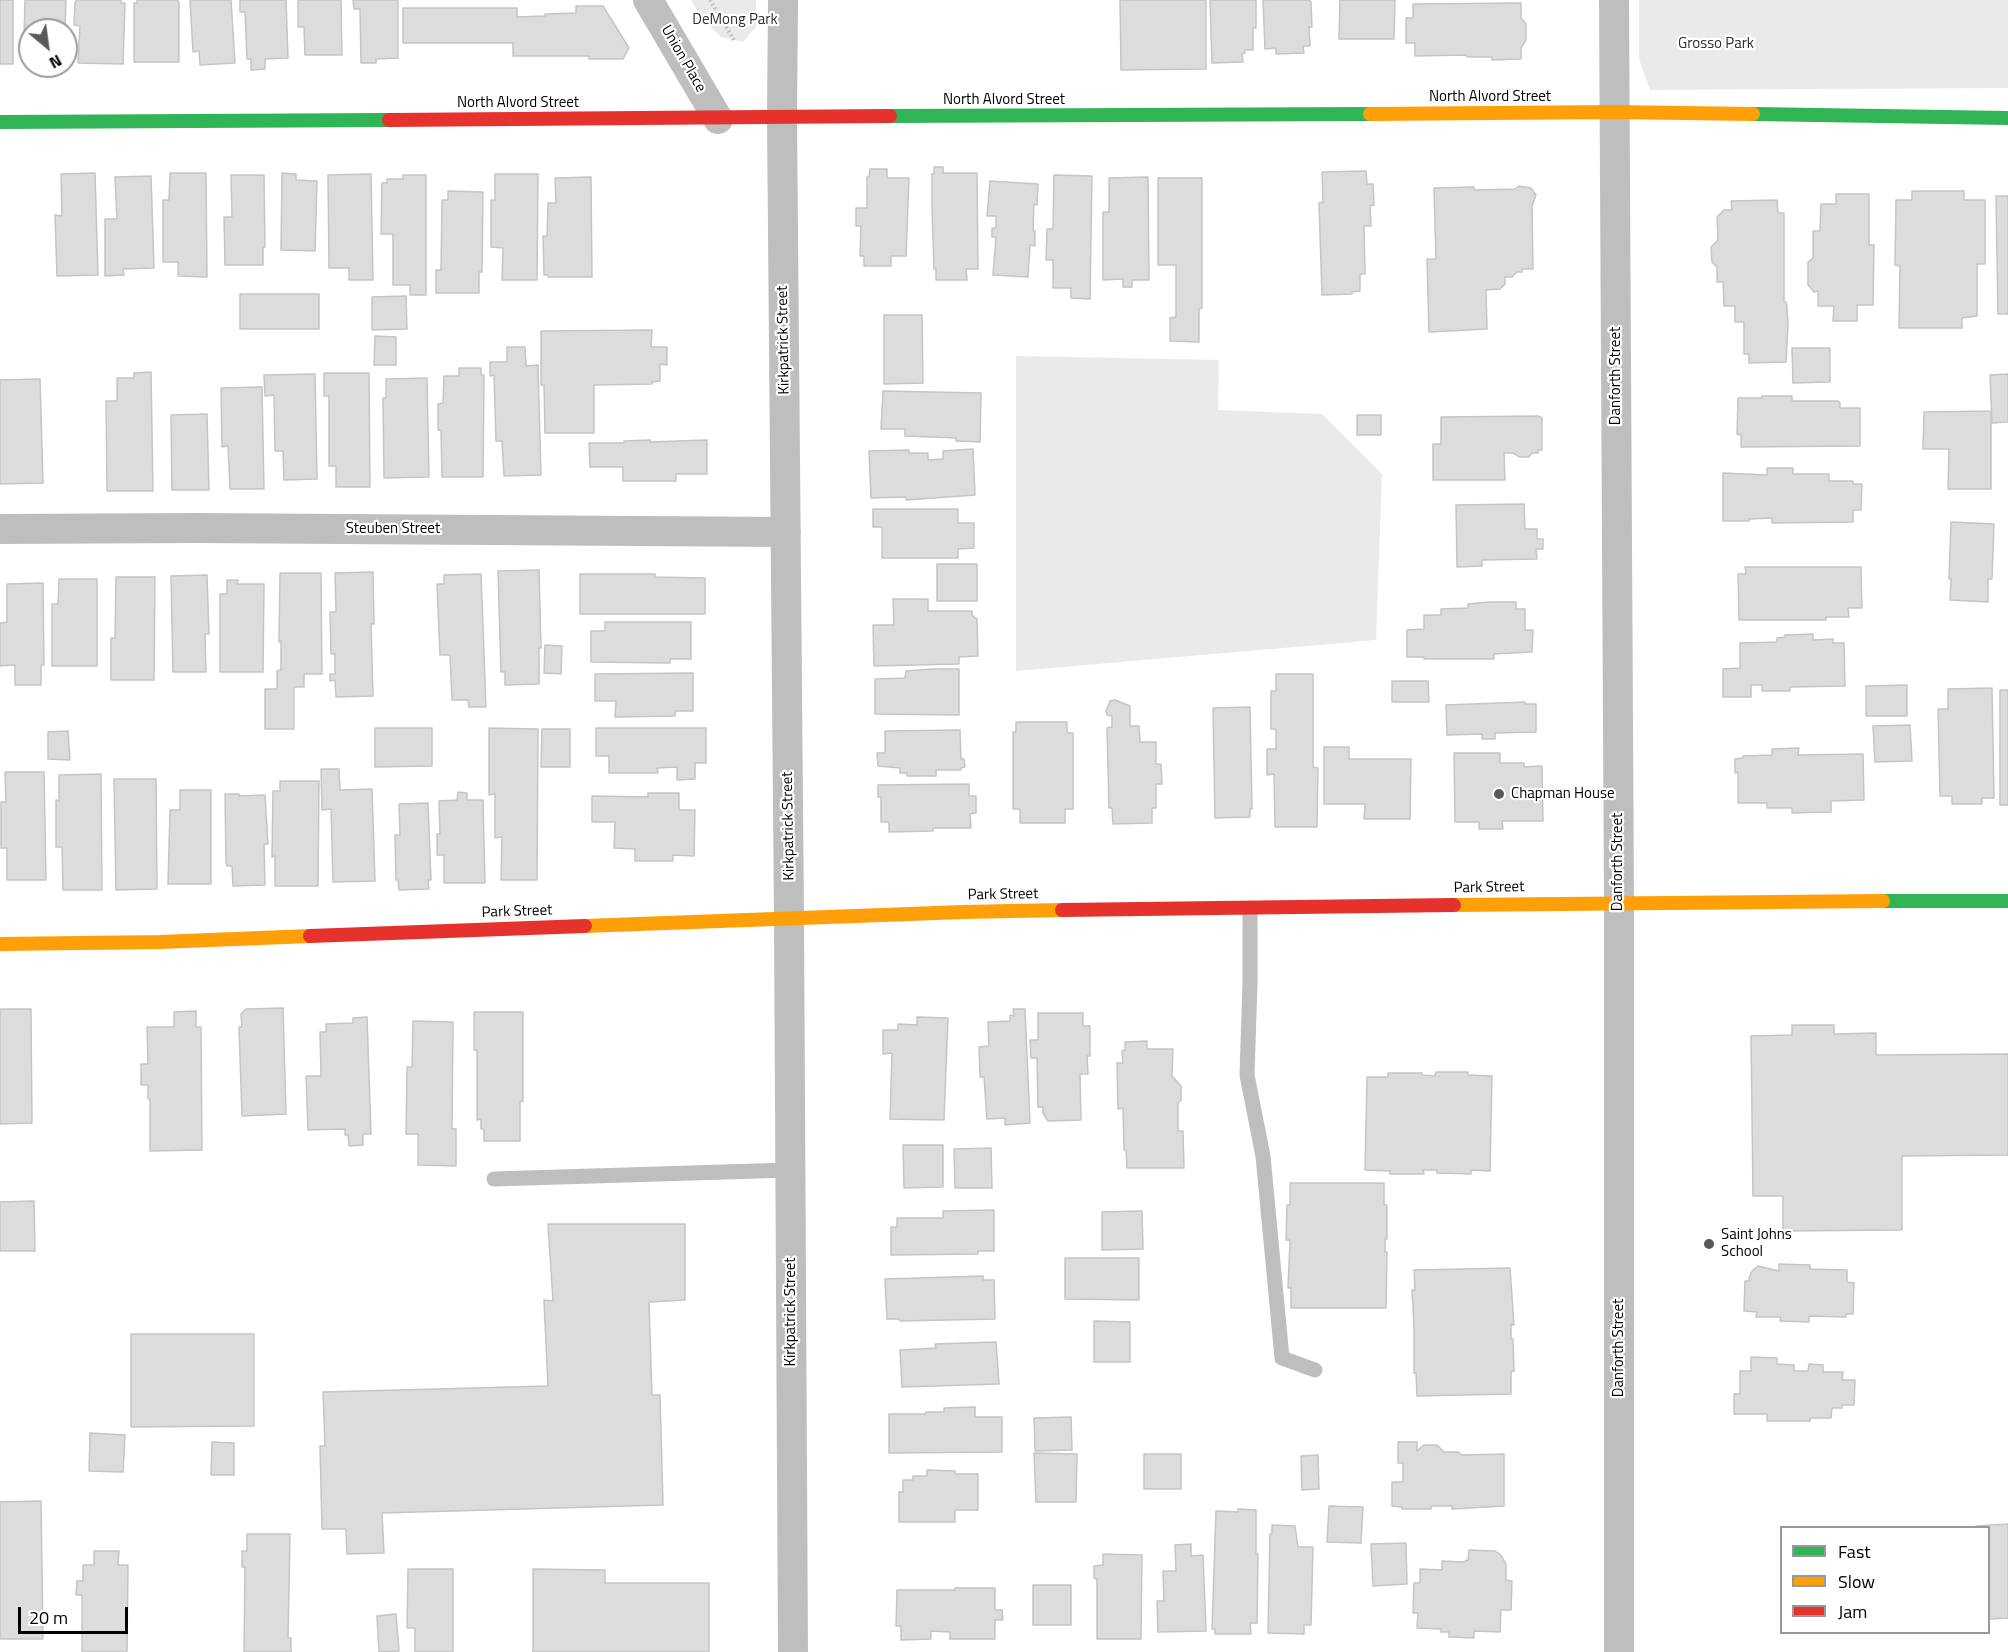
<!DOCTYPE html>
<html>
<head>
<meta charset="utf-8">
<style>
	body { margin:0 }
	#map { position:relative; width:2008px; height:1652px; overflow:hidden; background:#fff; font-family:"Titillium Web",sans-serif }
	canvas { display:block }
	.legend { position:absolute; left:1780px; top:1526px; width:210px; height:108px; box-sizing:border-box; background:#fff; border:2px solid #999; margin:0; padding:8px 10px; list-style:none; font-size:18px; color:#000 }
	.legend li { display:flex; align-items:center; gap:12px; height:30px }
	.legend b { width:30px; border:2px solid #999 }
	.north { position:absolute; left:18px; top:18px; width:60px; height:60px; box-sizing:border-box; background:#fff; border:2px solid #999; border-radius:50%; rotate:151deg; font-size:16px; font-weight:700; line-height:24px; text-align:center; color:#000 }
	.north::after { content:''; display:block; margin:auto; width:21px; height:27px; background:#595959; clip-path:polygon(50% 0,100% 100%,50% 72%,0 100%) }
	.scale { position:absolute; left:18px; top:1607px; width:110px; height:27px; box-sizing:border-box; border:3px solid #000; border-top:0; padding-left:8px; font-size:18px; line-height:21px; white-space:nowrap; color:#000; -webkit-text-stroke:4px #fff; paint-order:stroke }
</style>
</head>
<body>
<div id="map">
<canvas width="2008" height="1652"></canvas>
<ul class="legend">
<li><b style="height:8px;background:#30b455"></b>Fast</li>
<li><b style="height:8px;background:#ff9f0a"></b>Slow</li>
<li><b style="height:8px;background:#e5322d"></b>Jam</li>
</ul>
<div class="north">N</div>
<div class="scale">20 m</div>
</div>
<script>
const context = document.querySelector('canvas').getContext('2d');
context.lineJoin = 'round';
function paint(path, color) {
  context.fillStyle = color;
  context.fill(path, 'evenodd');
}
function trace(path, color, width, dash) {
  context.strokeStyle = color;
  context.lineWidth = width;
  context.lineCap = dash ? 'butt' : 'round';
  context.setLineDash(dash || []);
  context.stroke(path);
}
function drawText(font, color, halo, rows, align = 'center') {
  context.font = font + ' "Titillium Web",sans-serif';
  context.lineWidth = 4.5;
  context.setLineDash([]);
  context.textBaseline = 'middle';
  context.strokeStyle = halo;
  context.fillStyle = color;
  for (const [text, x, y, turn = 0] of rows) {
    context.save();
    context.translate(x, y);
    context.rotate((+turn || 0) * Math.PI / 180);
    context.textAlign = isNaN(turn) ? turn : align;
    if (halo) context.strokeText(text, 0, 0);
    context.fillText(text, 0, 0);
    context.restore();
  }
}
paint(new Path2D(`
	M691 0H756V27L743 42 721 37 703 20Z
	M1639 0H2008V88L1650 90 1639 59Z
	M1016 356 1219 360 1218 410 1322 414 1382 474 1376 640 1016 671Z`), '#eaeaea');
const building = new Path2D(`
	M0 0H13V64H0Z
	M25 0H66L65 30H30V40H24Z
	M77 0H121V3H125L123 64 78 63 80 26 74 25 75 2Z
	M137 0H177L179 2V62H134V3H137Z
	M190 0H231L235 63 200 65 199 51 193 52Z
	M240 0H286L288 58 265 59V69L251 70V59H247L245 12H240Z
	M298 0H341L342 55H305L304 27H298Z
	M353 0H398V58L376 59V63H361L360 9H354Z
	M1120 0H1206V69L1121 70Z
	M1210 0H1256V28H1253V50H1245V53L1242 54 1243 62 1212 63Z
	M1263 0H1309L1311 2 1312 27H1309L1310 46H1303L1304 53 1276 54V48L1265 49Z
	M1340 0H1395L1394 39H1339Z
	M1521 3V18L1526 24V40L1521 48V59L1492 60V57H1467L1466 55 1415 56V43H1406V18H1413V4Z
	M576 6H603L629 48 623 59H589V56H513V43H403V8H517V17L545 16V14L576 13Z
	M934 167H943V173H977L978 269H966L967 280H936V269H934L932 207V174H934Z
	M870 169H887V178H909L906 256H891V266H864V256H860L861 226H856V208H867V177H869Z
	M1366 171 1367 184H1373L1374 205 1370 206 1371 226H1364L1365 274H1360V291L1352 292V294L1322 295 1319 203 1323 202 1322 172Z
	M95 173 98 275 57 276 55 215 62 216 61 174Z
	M170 173H206L207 277 178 276V262H163V200H169Z
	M282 173 296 174V180L317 181 315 251 281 250Z
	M371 174 373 280H349V268H329L328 175Z
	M495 174H538L537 280H502L503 248 491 247V200H495Z
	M231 175H264L265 247H263V265H225L224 217H232Z
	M403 175H426V295H410V285H393V234H381L382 183H387V179H403Z
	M1054 175 1092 176 1090 299 1071 298V288H1053V260H1046L1047 229H1053Z
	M151 176 154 268 123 269 124 275 105 276V219H117L115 177Z
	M591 177 592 277H548V275H544L543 236H547L548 203H556L555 178Z
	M1148 177 1149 280H1132V287H1123V279L1103 280V212H1109V178Z
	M1158 178H1202V308L1199 309V342L1170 341V318L1176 317V265H1158Z
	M990 181 1038 184 1037 205 1034 204 1033 230 1035 231V246L1030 245 1028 277 993 275 996 237H992V228H996V216H987Z
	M1519 186 1531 188 1536 195 1532 206 1533 269H1522V272H1517L1512 277H1505V284L1500 289 1486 290 1487 329 1429 332 1427 259H1436L1434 188 1474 187V190L1515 189Z
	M448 191 483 192 482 272H479V293H436V270H441L442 200H448Z
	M1912 191H1964V200H1985V264H1977V316L1962 318V328H1899L1900 266 1895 265 1896 200H1912Z
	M1836 194H1869V245H1874L1873 305H1857V321H1833L1834 306H1818V291L1814 292 1808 285V262L1813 258V231H1820L1821 204H1836Z
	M1996 196H2008V314H1998Z
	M1777 200 1778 213H1784V302H1786L1787 307 1788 325 1786 362 1749 363V354H1744V322H1735V306H1724L1723 282H1717V267L1712 262 1711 247 1718 240 1717 217 1724 210H1732L1731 201Z
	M240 294H319V329H240Z
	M406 296 407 329 372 330V297Z
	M884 315H922L923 383 884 384Z
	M652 330 651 347H667V365L660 364V381L652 382V384L594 385V433H545L544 385H541V331Z
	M375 336 396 337V365H374Z
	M507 347H525L526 366 538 365 541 475 504 476 502 441H496L494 375 490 376V362H507Z
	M1792 348H1830V382L1793 383Z
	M459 368H481V375H484L483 477H442L441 430H438V404L443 403 444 376H459Z
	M151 372 153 491H107L106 401H117V378H134V373Z
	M324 373H369L370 487H336V466H329V396H324Z
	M315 374 317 479 284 480 283 451H275L274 395 265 396 264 375Z
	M2008 374V422L1992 423 1990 375Z
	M427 378 429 477 384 478 383 398H386V379Z
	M40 379 43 483 0 484V380Z
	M262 387 264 489H230L228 446 222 447 221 388Z
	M883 391 981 393 980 442 956 441V438L905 436V429H881Z
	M1762 396H1792V401H1838L1840 403V408H1860V446L1741 447V435L1737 434 1738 398H1762Z
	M1991 411V489H1948L1949 449H1923L1924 412Z
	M207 414 209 490H172L171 415Z
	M1357 415H1381V435H1357Z
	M1538 416 1542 418V450H1538V453H1532L1529 457H1519L1513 453H1504L1505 480H1433V444H1441V417Z
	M650 440V442L707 440V474H676V481H623V467H590L589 443H624V441Z
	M973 449 975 495 906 500V497L871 498 869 451 909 450V453H928V460L943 459V451Z
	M1767 468H1793V474H1829V481H1853V484H1862L1861 510H1853V522L1772 523V518L1749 519V521H1723V473L1767 475Z
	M1524 504 1525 529H1537V539H1543V549H1536L1537 559 1482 560V566L1457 567 1456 505Z
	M873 509H958V523H974V548L958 549V558H882V527H873Z
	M1951 522 1994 524 1992 579H1988V602L1950 600 1951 579H1949Z
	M937 564H977V601H937Z
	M1745 567H1861L1862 608H1848L1849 617H1826V620H1739L1738 574H1746Z
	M539 570 541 648H539V684L505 685V672H501L498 571Z
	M373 572 374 624H371L373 696 336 697 335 680 330 681V674H335V654H331L330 612H336L335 573Z
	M280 573H321L322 674H304V687H294V729H265V689H277V671L281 670V641L279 642Z
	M481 574 486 707H469L468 700H452L450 655H440L437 584H444V575Z
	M580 574H655V577L705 578V614H580Z
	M207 575 209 634H205L206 672H173L171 576Z
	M116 577H155L154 680H111V638H115Z
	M59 579H97V666H52V604H58Z
	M227 580H238L237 584H264L263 672H220V594H227Z
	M43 583 44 665H41V685H15V665L0 666V623L7 622V584Z
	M893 599H928V611H972V615L977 619 978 656 959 657V664L874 666 873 625H894Z
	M1489 602H1516V609H1525V630H1533L1532 652 1494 654V659H1424V657H1407V630L1424 629V615H1441V609L1468 608V604Z
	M605 622H691V659H670V663L591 662V631H605Z
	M1813 634V640L1833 639V643H1844L1845 686 1790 687V691H1762V685H1751V697H1723V669L1740 668V643L1777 642V638L1785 637V635Z
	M545 645 562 646 561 674 544 673Z
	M932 669H959V715L875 714V679L905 678 906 671Z
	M693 673V711H675V716L615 717 616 701H595V674Z
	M1276 674H1313V767L1318 768 1317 827H1275L1274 774 1267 775V749H1276V729H1271V691H1276Z
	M1392 681H1428L1429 702H1392Z
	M1907 685V716H1866V686Z
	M1992 688 1994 798H1982V804H1952V796H1940L1938 709H1948V689Z
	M2000 690H2008V805H2000Z
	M1115 700 1130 706V726H1139L1140 742H1156V764H1161L1162 784H1156V808H1152V823L1113 824 1112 808H1109L1107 728 1112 727V716L1107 715 1106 711 1110 701Z
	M1525 702V704H1536V732L1495 733V739H1482V734L1447 735 1446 705Z
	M1250 707 1252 809 1250 808V817L1215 818 1213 708Z
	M1016 722H1067V733H1073V809H1065V823H1020V809H1013V732H1016Z
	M1910 725 1912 761 1875 762 1873 726Z
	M375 728H432V766L375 767Z
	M489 728 538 729 537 880H501L502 837 495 838V794L489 795Z
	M596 728H706V763H695V779L677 780V767L657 768 658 773H609V756H596Z
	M542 729H570V767H541Z
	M960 730 961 759H964L965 767 961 768V770H936V776H907V773H900V768L878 766 877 753H885V731Z
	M68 731 70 760 48 759V732Z
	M1324 747H1349V759H1411L1410 819H1364L1365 804H1324Z
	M1799 748 1798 755 1863 754 1864 800 1831 801V812L1792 813V808H1767V803H1738V772L1735 773V759L1743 758V756L1772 755V749Z
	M1454 753H1500V763H1524V767L1542 766 1543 821H1502L1503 829H1479V822H1455Z
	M321 769H339L340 790 372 789 375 881 333 882 331 809 322 810Z
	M5 772H44L46 880H7V848H1V802H6Z
	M101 774 102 890H63L62 847H56V800L59 801V775Z
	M114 779H156L157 889 116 890Z
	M280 781H319L318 886H275V856L272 857 273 791H280Z
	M969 784V796H976V813L970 814 971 828H933V831L889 832V822H881V797H878V785Z
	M180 790H211V884H168L170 810H180Z
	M458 792 467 793V800H483L485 883H444V855H437V834H440L439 801 457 800Z
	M648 793H679V810H695L694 856 673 855V861H635V849L614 848 615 822H592V796L648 797Z
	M225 794H239V796L265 795 268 844H264L265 885 233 886 232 866H227L226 862Z
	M428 803 431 880H428L429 889 399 890 398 880H396L395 835H400L399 804Z
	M283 1008 286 1114 242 1116 239 1027H242L241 1014 246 1009Z
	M0 1009H31L32 1123 0 1124Z
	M1013 1009H1025L1030 1123 1005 1125V1118L987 1119 984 1077H980L979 1047 989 1046 988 1022 1010 1021V1015L1014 1016Z
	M196 1011V1027H201L202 1150 150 1151V1099H148V1085H141V1064H148L147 1027H174V1012Z
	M474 1012H523V1101L520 1102V1141H484V1129H481V1119L477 1120V1050H474Z
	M1038 1013H1083V1026H1090V1056H1087L1088 1074H1080L1081 1120 1048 1121 1043 1113V1107H1038L1037 1058H1031L1030 1040H1038Z
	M367 1017 371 1134H363V1145L349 1146 348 1135H345V1129L308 1130 306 1076H321L320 1032H326V1024L353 1023V1018Z
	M917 1017 948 1018 944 1120 890 1119 892 1053 883 1054V1030H898V1024L917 1025Z
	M413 1021 453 1022 452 1129H456V1166L418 1165V1134H406L407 1069V1067H412Z
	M1792 1025H1834V1034L1876 1033V1055L2008 1054V1155L1902 1156V1230L1783 1231V1196H1753L1751 1036 1792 1035Z
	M1147 1041V1049H1173L1172 1076 1181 1086V1100L1178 1103V1131H1183L1184 1168H1127L1126 1150H1124L1123 1108 1118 1109 1117 1063H1123L1122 1051 1125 1050V1042Z
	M1436 1072H1468V1075L1492 1076 1490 1171 1471 1170V1174L1437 1173V1170H1423L1424 1174H1390V1171L1365 1170 1367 1077H1388V1073H1422V1075L1435 1076Z
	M903 1145H943V1187L904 1188Z
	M991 1148 992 1188H955L954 1149Z
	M1290 1183H1384V1205H1387V1239H1385V1252H1387L1386 1308H1291V1288H1288L1290 1240H1286L1287 1205H1290Z
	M34 1201 35 1251H0V1202Z
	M994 1210V1251H978V1254L891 1255V1227H897V1218H943V1211Z
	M1142 1211 1143 1249 1102 1250V1212Z
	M548 1224H685V1300L649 1302 652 1395H660L663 1505 382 1513 384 1553 347 1554 346 1529H322L320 1446H325L323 1392 548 1386 544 1300 553 1301Z
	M1065 1258H1139V1300L1065 1299Z
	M1779 1264 1810 1265V1269L1847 1270V1282L1854 1283 1853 1314H1846V1317L1809 1316V1322L1780 1321 1781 1317H1756L1757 1312 1744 1311 1745 1281H1750L1749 1278 1752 1271 1758 1266 1779 1271Z
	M1510 1268 1514 1325 1511 1324V1339H1513L1514 1371 1511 1372V1394L1417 1396 1416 1373H1414V1326L1412 1290H1415L1414 1270Z
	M983 1276V1280H994L995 1319 900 1321 899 1319H887L885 1279Z
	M1094 1321 1130 1322V1362H1094Z
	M131 1334H254V1426L131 1427Z
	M996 1342 999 1384 902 1387 900 1350 936 1348 935 1344Z
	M1751 1357 1777 1358V1364L1794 1365V1371H1808L1809 1364 1823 1365V1372H1843L1842 1380H1855L1854 1405H1842V1408H1832L1831 1418H1810V1421H1767V1414H1734V1394H1740V1371H1751Z
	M975 1407V1417H1002V1452L889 1453V1414H926V1412H944V1408Z
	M1071 1417 1072 1450 1035 1451 1034 1418Z
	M90 1433 125 1435 123 1472 89 1471Z
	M212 1442 234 1443V1475H211Z
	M1398 1442H1417V1451L1424 1445H1437L1444 1452H1458L1462 1455 1504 1454V1506L1452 1509V1506H1431V1509H1402V1507L1392 1506V1482H1403V1463H1398Z
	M1034 1453 1077 1454 1076 1502H1036Z
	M1144 1454H1181V1489H1144Z
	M1318 1455 1319 1489 1302 1490 1301 1456Z
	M927 1470 955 1471V1474H978V1510H955V1522H899V1492H903V1480H913V1476H927Z
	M41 1501 43 1639H0V1502Z
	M1329 1506 1363 1507 1361 1543 1327 1542Z
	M1238 1509 1256 1510V1554H1258L1257 1623H1250L1251 1634H1215V1629H1212L1216 1511 1238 1512Z
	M2008 1524V1618L1988 1619V1528L1976 1526Z
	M1272 1525 1295 1526 1298 1547H1313L1311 1625H1304V1634L1268 1633 1270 1534H1272Z
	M247 1534H290L288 1638H291V1652H244L245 1567H242V1551H247Z
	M1406 1543 1407 1584 1373 1586 1371 1544Z
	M1191 1544V1556L1203 1555 1206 1631 1158 1632 1157 1601H1164L1163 1571H1176L1175 1545Z
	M1469 1550 1495 1551 1501 1555 1506 1564V1580L1512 1581 1511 1610H1501L1500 1632 1474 1631V1638L1449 1637V1632H1441V1629L1417 1628 1418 1613H1413L1414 1583H1420V1569L1442 1570V1561L1463 1562 1468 1560Z
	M94 1551H119L118 1565H128L127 1652H82V1595H76L77 1581H83V1565H94Z
	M1103 1554 1142 1555 1141 1639H1097V1579L1094 1578V1566L1103 1565Z
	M408 1569H453V1652H415V1628H407Z
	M533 1569 605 1570V1583H709V1652H533Z
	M1033 1585H1071V1625H1033Z
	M955 1588H995V1610H1002L1003 1620H995V1639H950V1632L931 1631V1639L901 1640V1626H896L897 1590H955Z
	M396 1614 399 1651 379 1652 377 1616Z`);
paint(building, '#dcdcdc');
trace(building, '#c5c5c5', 1.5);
trace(new Path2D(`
	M710 0 734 40`), '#b8b8b8', 4, [1.5, 3]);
trace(new Path2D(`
	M1250 908V983L1247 1075 1263 1156 1282 1358 1315 1370
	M494 1179 790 1170`), '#bebebe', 15);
trace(new Path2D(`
	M648 0 718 119
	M783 0 782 118 789 919 793 1652
	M1614 0 1619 902V1652
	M0 529 196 528 786 532`), '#bebebe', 30);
trace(new Path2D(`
	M1753 114 2008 118
	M890 116 1370 114
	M0 122 389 120
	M1883 901H2008`), '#30b455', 14);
trace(new Path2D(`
	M1370 114 1614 112 1753 114
	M1454 905 1883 901
	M585 926 963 912 1062 910
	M0 944 160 942 310 936`), '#ff9f0a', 14);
trace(new Path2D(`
	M389 120 890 116
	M1062 910 1454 905
	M310 936 585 926`), '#e5322d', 14);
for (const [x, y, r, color] of [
	[1499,794,6,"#595959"],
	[1709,1244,6,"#595959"]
]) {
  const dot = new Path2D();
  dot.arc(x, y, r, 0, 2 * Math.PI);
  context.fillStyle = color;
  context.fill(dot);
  trace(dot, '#fff', 2);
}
drawText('15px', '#2f2f2f', '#fff', [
	["DeMong Park",735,20],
	["Grosso Park",1716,44]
]);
drawText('15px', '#000', '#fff', [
	["Union Place",683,59,60],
	["North Alvord Street",1490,97],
	["North Alvord Street",1004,100],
	["North Alvord Street",518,103],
	["Kirkpatrick Street",784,340,-91],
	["Danforth Street",1616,376,-90],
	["Steuben Street",393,529],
	["Kirkpatrick Street",789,826,-91],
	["Danforth Street",1618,862,-90],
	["Park Street",1489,888,-1],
	["Park Street",1003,895,-1],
	["Park Street",517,912,-2],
	["Kirkpatrick Street",791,1312,-90],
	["Danforth Street",1619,1348,-90]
]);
drawText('15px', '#000', '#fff', [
	["Chapman House",1511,794],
	["Saint Johns",1721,1235],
	["School",1721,1252]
], 'left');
</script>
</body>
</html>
